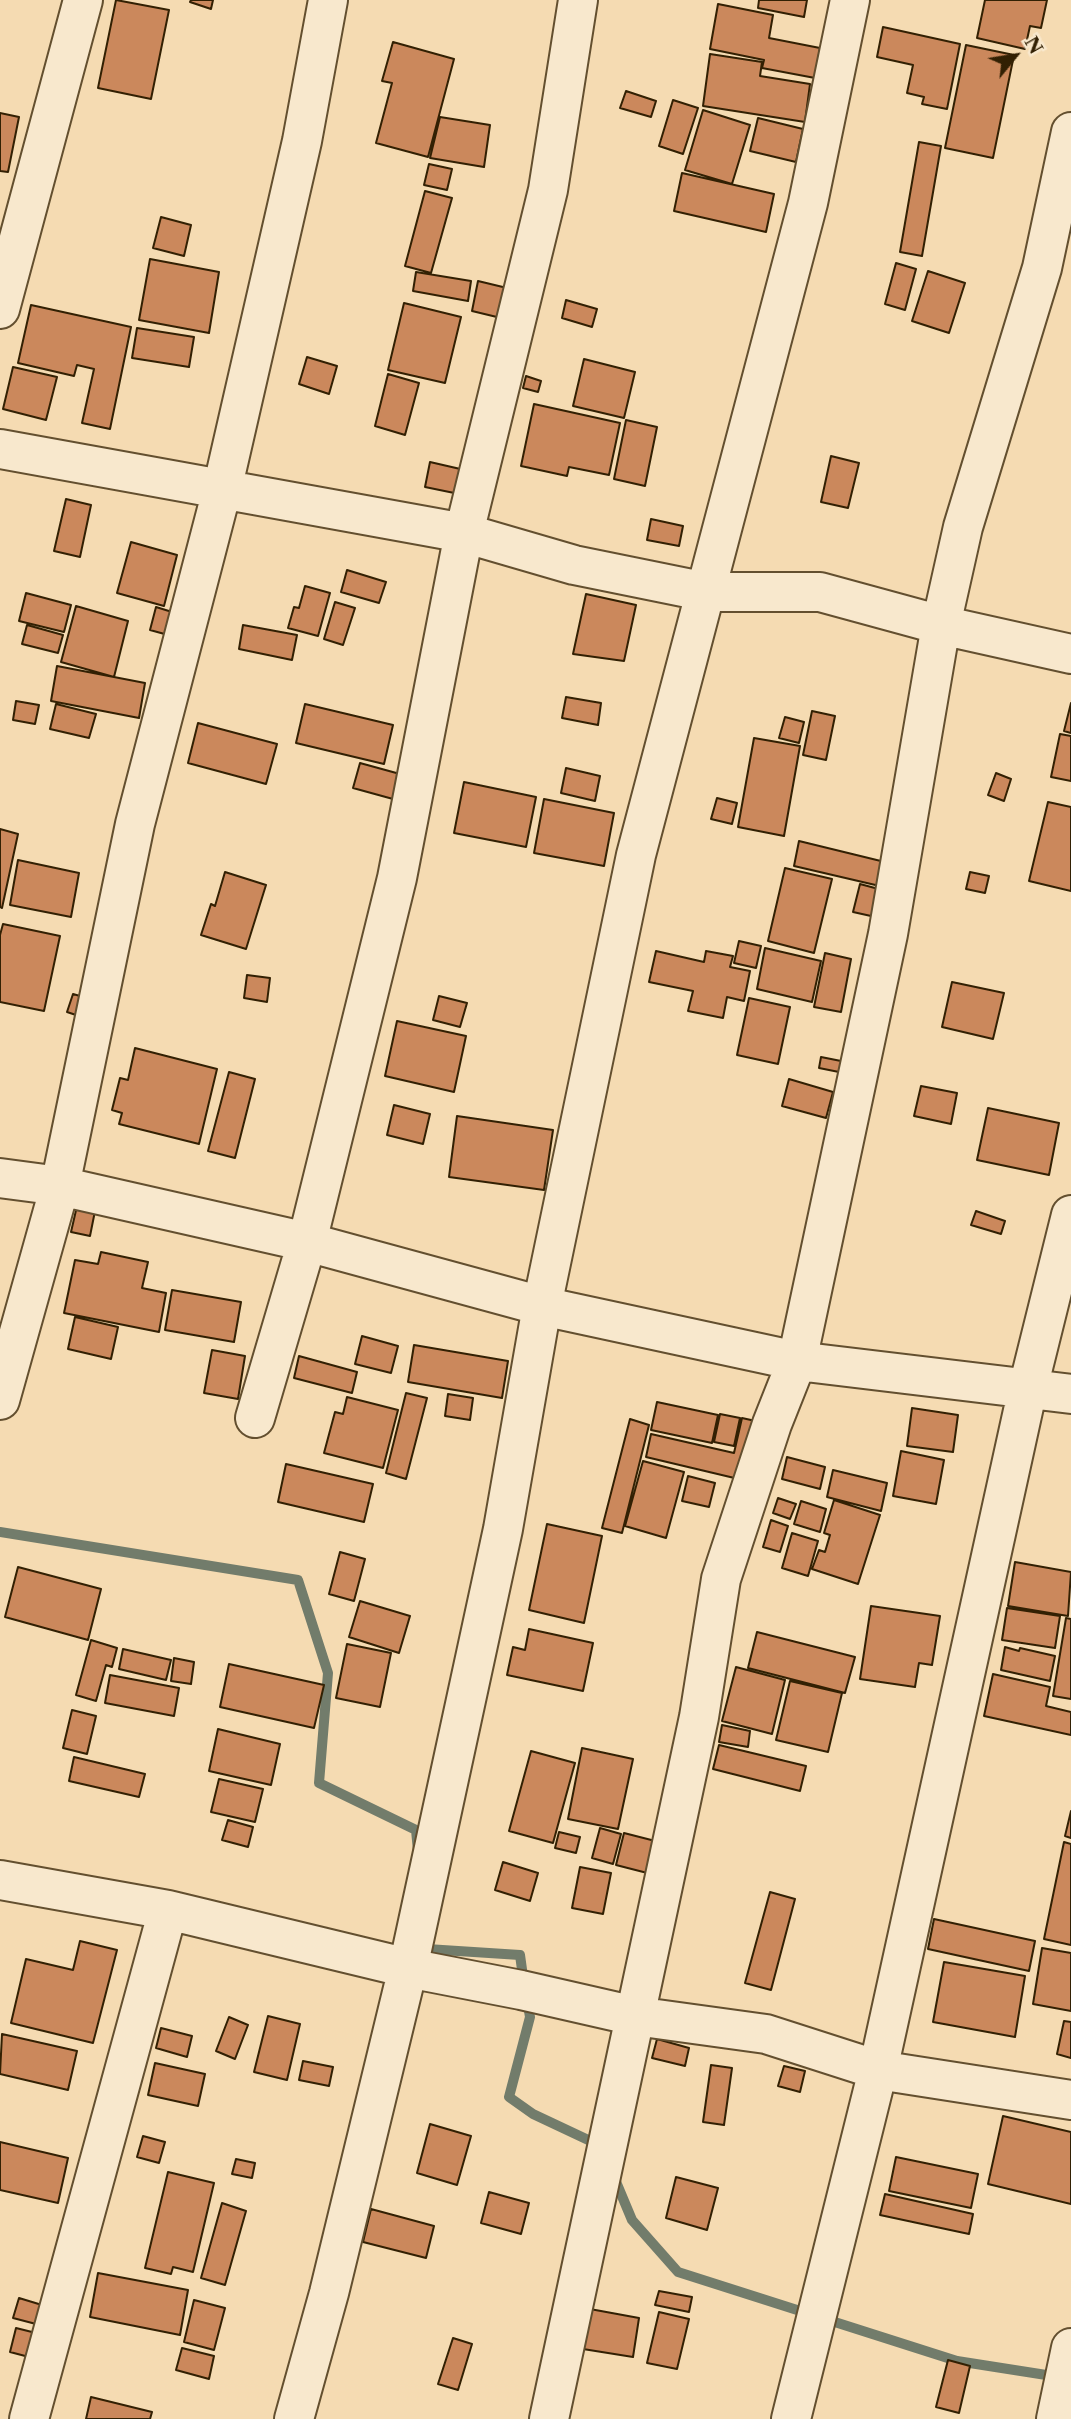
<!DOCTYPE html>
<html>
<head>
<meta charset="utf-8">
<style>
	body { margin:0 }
	#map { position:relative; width:1071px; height:2419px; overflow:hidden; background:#f5dbb2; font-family:"Libre Caslon Text",serif }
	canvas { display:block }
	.north { position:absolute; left:980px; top:21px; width:70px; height:70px; -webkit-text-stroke:5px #f8e8cd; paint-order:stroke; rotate:60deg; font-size:19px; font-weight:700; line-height:28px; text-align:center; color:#322003 }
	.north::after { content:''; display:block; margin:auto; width:24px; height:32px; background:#322003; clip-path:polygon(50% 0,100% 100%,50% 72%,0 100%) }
</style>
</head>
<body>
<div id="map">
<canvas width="1071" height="2419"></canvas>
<div class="north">N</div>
</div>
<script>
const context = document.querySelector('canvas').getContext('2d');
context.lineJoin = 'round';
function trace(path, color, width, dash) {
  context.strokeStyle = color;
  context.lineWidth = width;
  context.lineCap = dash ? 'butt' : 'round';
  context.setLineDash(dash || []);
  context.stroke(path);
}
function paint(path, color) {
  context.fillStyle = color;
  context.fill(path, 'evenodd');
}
trace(new Path2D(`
	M0 1532 298 1580 328 1673 319 1783 416 1830 418 1851
	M426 1940 427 1949 520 1955 524 1984
	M527 2000 530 2017 509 2097 533 2114 601 2146
	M614 2177 632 2220 678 2272 957 2361 1059 2377`), '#727c6b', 10);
const building = new Path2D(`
	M116 0 169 10 151 99 98 88Z
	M191 0H213L211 9 190 2Z
	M759 0H807L804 17 758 8Z
	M985 0H1047L1041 28 1030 26 1025 49 977 38Z
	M718 4 773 15 769 38 820 48 815 78 762 68 764 60 710 49Z
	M883 27 960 44 947 109 922 104 924 97 907 93 913 65 877 57Z
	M393 42 454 59 428 157 376 143 392 83 382 81Z
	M966 45 1014 55 993 158 945 148Z
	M710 54 762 62 760 76 810 84 805 122 703 106Z
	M626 91 656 101 651 117 620 108Z
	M673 100 698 108 683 154 659 146Z
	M703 110 750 125 732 184 685 170Z
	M0 113 19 117 8 172 0 171Z
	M440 117 490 125 484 167 430 158Z
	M758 118 803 129 796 162 750 151Z
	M919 142 941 146 922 256 900 252Z
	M429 164 452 169 447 190 424 185Z
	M682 173 774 194 766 232 674 211Z
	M425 191 452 198 431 273 405 266Z
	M161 217 191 225 184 256 153 248Z
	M150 259 219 272 209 333 139 320Z
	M896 263 916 269 905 310 885 304Z
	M928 271 965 283 949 333 912 321Z
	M416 272 471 281 468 301 413 291Z
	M478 281 507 288 501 318 472 311Z
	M566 300 597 309 592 327 562 318Z
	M404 303 461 317 445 383 388 370Z
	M31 305 131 327 110 429 82 423 94 369 77 365 74 376 18 363Z
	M137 328 194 337 189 367 132 358Z
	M307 357 337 366 329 394 299 384Z
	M584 359 635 372 624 418 573 406Z
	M13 367 57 377 46 420 3 409Z
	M388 374 419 383 405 435 375 426Z
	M526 376 541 381 538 392 523 388Z
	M534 404 620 423 609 475 569 467 567 476 521 466Z
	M626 420 657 427 645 486 614 479Z
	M831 456 859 463 848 508 821 502Z
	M430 462 469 471 464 495 425 487Z
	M66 499 91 505 80 557 54 551Z
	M651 519 683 526 679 546 647 540Z
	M131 542 177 555 164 606 117 593Z
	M347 570 386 582 379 603 341 592Z
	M305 586 330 593 318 636 288 628 294 607 299 608Z
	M26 593 71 605 64 632 19 621Z
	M586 594 636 605 624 661 573 654Z
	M335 602 355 608 343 645 324 639Z
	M76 606 128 621 114 677 61 662Z
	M156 607 185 616 179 638 150 630Z
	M27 625 63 635 58 653 22 644Z
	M243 625 297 635 292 660 239 649Z
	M57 666 145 683 139 718 51 701Z
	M566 697 601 703 598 725 562 718Z
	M16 701 39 705 35 724 13 720Z
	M1071 703V733L1064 731Z
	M56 704 96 714 89 738 50 729Z
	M305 704 393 725 384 764 296 743Z
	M812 711 835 716 826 760 803 755Z
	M785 717 804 722 799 743 779 738Z
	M198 723 277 744 266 784 188 763Z
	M1060 734 1071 736V781L1051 777Z
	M754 738 800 746 784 836 738 827Z
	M360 763 400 774 393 799 353 788Z
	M566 768 600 776 595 801 561 793Z
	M996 773 1011 779 1004 801 988 795Z
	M464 782 536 797 526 847 454 833Z
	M717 798 737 803 732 824 711 819Z
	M544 799 614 813 604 866 534 853Z
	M1048 802 1071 807V891L1029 881Z
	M0 829 18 834 2 908 0 907Z
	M799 841 889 863 884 887 794 866Z
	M18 860 79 873 71 917 10 905Z
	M785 868 832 879 814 953 768 941Z
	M225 872 266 885 246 949 201 935 211 904 215 906Z
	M970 872 989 876 985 893 966 889Z
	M860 884 886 891 880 918 853 912Z
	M3 924 60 936 44 1011 0 1002V935Z
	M739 941 761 946 756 968 734 963Z
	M765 948 821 961 812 1002 757 989Z
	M656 951 704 962 706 951 733 956 730 967 750 971 744 1001 727 997 723 1018 688 1011 693 991 649 982Z
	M825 953 851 959 841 1012 814 1007Z
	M247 975 270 978 267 1002 244 998Z
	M952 982 1004 993 993 1039 942 1027Z
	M73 994 94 1000 88 1019 67 1012Z
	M439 996 467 1003 460 1027 433 1020Z
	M749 998 790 1007 778 1064 737 1055Z
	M397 1021 466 1036 454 1092 385 1076Z
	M135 1048 217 1069 199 1144 119 1124 122 1113 112 1110 120 1078 128 1080Z
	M821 1057 846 1062 844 1073 819 1068Z
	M229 1072 255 1079 235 1158 208 1151Z
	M789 1079 833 1092 826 1118 782 1106Z
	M921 1086 957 1093 951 1124 914 1116Z
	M394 1105 430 1114 423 1144 387 1135Z
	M988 1108 1059 1123 1049 1175 977 1160Z
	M457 1116 553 1130 544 1190 449 1177Z
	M77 1206 95 1211 90 1236 71 1232Z
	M976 1211 1005 1221 1001 1234 971 1225Z
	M101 1252 148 1262 142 1288 166 1293 159 1332 64 1313 75 1260 98 1264Z
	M172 1290 241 1302 234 1342 165 1330Z
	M75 1317 118 1327 111 1359 68 1349Z
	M362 1336 398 1346 391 1373 355 1364Z
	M414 1345 508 1361 502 1398 408 1382Z
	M212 1350 245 1356 238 1399 204 1393Z
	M299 1356 357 1372 352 1393 294 1378Z
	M406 1393 427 1398 406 1479 386 1473Z
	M448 1394 473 1398 470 1420 445 1416Z
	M347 1397 398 1410 383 1468 324 1453 335 1412 343 1414Z
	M657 1402 718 1415 712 1443 651 1430Z
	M912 1408 958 1415 953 1452 907 1446Z
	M720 1414 740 1418 734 1446 714 1442Z
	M742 1418 760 1422 747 1481 646 1457 651 1434 734 1453Z
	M630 1419 649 1425 622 1533 602 1528Z
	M901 1451 944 1460 936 1504 893 1496Z
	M787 1457 825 1467 820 1489 782 1479Z
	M643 1461 684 1472 666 1538 625 1526Z
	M286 1464 373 1484 364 1522 278 1502Z
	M833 1470 887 1483 881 1511 827 1497Z
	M688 1476 715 1483 709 1507 682 1501Z
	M778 1498 796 1504 790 1519 773 1513Z
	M834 1500 880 1515 858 1584 812 1569 819 1550 825 1552 830 1535 824 1533Z
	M801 1501 826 1509 820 1532 794 1524Z
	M771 1520 788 1526 780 1552 763 1547Z
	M547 1524 602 1536 584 1623 529 1610Z
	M792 1533 818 1541 808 1576 782 1568Z
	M340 1552 365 1559 354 1601 329 1594Z
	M1015 1562 1071 1572 1068 1616 1008 1606Z
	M18 1567 101 1589 88 1640 5 1617Z
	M360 1601 410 1616 399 1653 349 1637Z
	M871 1606 940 1616 932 1665 919 1663 915 1687 860 1679Z
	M1007 1608 1060 1616 1055 1648 1002 1640Z
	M1066 1618 1071 1619V1699L1053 1696Z
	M529 1629 593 1643 583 1691 507 1675 513 1647 525 1650Z
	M757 1632 855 1657 845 1693 748 1668Z
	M91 1640 117 1648 112 1667 106 1665 96 1701 76 1695Z
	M347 1644 391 1653 380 1707 336 1698Z
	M1005 1647 1019 1651 1020 1648 1055 1656 1050 1681 1001 1670Z
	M123 1649 171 1660 166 1680 119 1669Z
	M174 1658 194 1662 191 1684 171 1681Z
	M229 1664 324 1685 314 1728 220 1707Z
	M736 1667 785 1680 772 1734 722 1721Z
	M993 1674 1050 1687 1046 1706 1071 1712V1735L984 1716Z
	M110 1675 179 1688 174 1716 105 1703Z
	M790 1681 842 1693 828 1752 776 1740Z
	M72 1710 96 1716 87 1754 63 1748Z
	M722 1725 750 1731 748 1747 719 1742Z
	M218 1729 280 1744 271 1785 209 1771Z
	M719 1745 806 1766 800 1791 713 1769Z
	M582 1748 633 1759 618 1829 568 1819Z
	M531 1751 575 1763 553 1843 509 1831Z
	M74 1757 145 1774 139 1797 69 1781Z
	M219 1779 263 1789 255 1822 211 1812Z
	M1071 1811V1838L1065 1836Z
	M228 1820 253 1827 248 1847 222 1840Z
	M600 1828 621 1834 613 1864 592 1858Z
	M559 1832 580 1837 576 1853 555 1848Z
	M624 1833 667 1844 659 1876 616 1865Z
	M1064 1842 1071 1844V1945L1044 1939Z
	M503 1862 538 1873 530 1901 495 1890Z
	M580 1867 611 1873 603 1914 572 1908Z
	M770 1892 795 1899 771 1990 745 1983Z
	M934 1919 1035 1941 1029 1971 928 1949Z
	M80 1941 117 1950 93 2043 11 2023 26 1959 73 1970Z
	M1042 1948 1071 1953V2011L1033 2004Z
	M944 1962 1025 1976 1015 2037 933 2022Z
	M268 2016 300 2024 287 2080 254 2072Z
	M229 2017 248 2025 235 2059 216 2051Z
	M1064 2021 1071 2022V2058L1057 2054Z
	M161 2028 192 2036 187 2057 156 2048Z
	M2 2034 77 2051 68 2090 0 2074Z
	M657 2039 689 2048 685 2066 652 2058Z
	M303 2061 333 2067 329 2086 299 2080Z
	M155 2063 205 2074 198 2106 148 2095Z
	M711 2065 732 2068 724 2125 703 2122Z
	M784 2066 805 2071 800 2092 778 2086Z
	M1003 2116 1071 2132V2204L988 2184Z
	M430 2124 471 2136 457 2185 417 2173Z
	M143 2136 165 2142 159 2163 137 2157Z
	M0 2142 68 2158 58 2203 0 2190Z
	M896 2157 978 2174 971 2208 889 2191Z
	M236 2159 255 2163 252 2178 232 2174Z
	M168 2172 214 2183 193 2272 173 2267 171 2274 145 2268Z
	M676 2177 718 2188 707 2230 666 2218Z
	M489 2192 529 2203 521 2234 481 2223Z
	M885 2194 973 2214 969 2234 880 2215Z
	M222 2203 246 2211 225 2285 201 2278Z
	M371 2209 434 2226 426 2258 363 2242Z
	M98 2273 188 2290 180 2335 90 2317Z
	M659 2291 692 2297 689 2312 655 2305Z
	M19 2298 42 2305 36 2324 13 2318Z
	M194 2300 225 2308 214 2350 184 2342Z
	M590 2309 639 2318 633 2357 583 2349Z
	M659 2312 689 2319 677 2369 647 2363Z
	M16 2328 36 2333 29 2357 10 2352Z
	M453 2338 472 2344 458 2390 438 2384Z
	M182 2348 214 2356 209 2379 176 2370Z
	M948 2360 970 2366 959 2413 936 2407Z
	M91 2397 152 2412 150 2419H86Z`);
paint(building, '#cb885c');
trace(building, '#322003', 2);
const minor = new Path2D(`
	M0 309 83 0
	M0 449 464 533 574 565 707 592H820L941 625 1071 654
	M0 1178 60 1186 307 1242 542 1306 797 1361 1071 1394
	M0 1400 60 1186 135 824 222 490 302 141 328 0
	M255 1418 307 1242 397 878 464 533 548 190 578 0
	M0 1880 168 1910 408 1968 521 1990 635 2016 766 2034 878 2070 1071 2100
	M29 2419 168 1910
	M294 2419 329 2293 408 1968 503 1529 542 1306 636 855 808 203 850 0
	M549 2419 699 1717 721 1579 772 1424 797 1361 888 934 941 625 963 527 1042 268 1071 132
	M791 2419 878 2070 1028 1388 1071 1215
	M1056 2419 1071 2348`);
trace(minor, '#634f2f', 42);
trace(minor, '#f8e8cd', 38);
</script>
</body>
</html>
